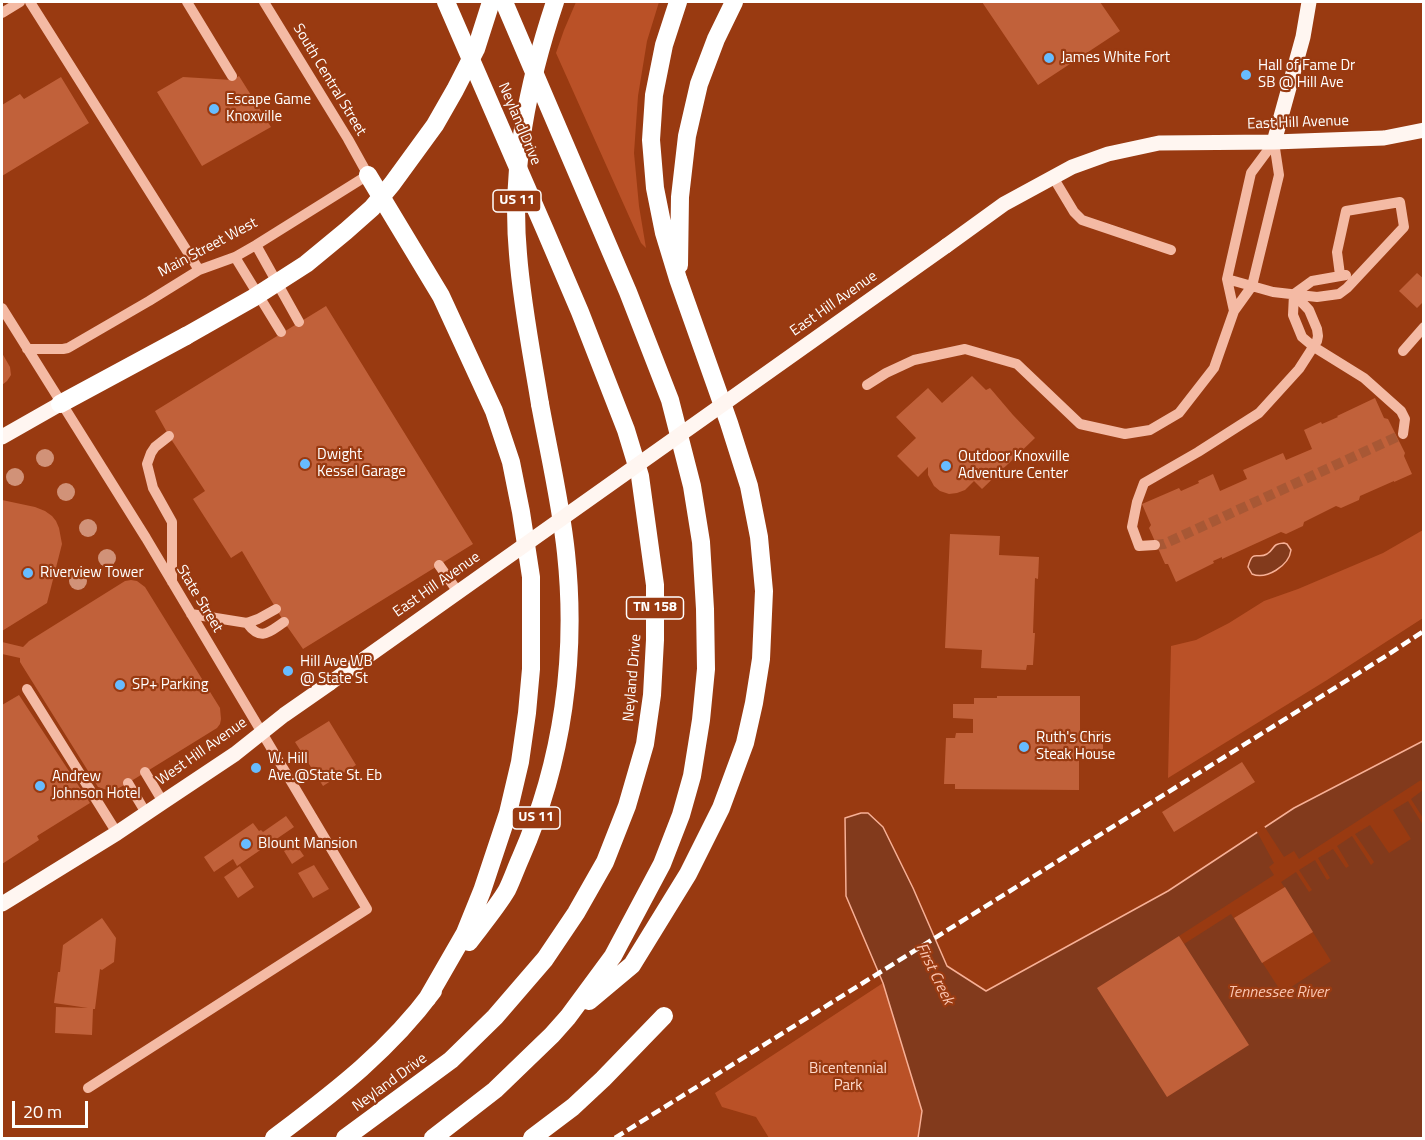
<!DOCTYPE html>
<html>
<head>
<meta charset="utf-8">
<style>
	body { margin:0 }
	#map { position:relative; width:1425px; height:1140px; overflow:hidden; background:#993a11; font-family:"Titillium Web",sans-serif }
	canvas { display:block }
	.frame { position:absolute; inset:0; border:3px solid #fff; pointer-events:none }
	.scale { position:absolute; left:12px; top:1101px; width:76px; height:27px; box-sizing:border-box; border:3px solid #fff; border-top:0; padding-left:8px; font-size:18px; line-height:21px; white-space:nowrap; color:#fff; -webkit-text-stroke:4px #993a11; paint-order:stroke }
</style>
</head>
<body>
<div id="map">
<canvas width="1425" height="1140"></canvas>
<div class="frame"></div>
<div class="scale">20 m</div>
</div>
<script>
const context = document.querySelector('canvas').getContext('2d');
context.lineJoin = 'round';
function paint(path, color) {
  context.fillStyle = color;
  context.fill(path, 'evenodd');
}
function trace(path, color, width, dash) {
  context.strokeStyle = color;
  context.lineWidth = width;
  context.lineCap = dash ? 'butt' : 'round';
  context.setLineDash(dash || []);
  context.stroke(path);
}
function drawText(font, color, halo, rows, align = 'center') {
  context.font = font + ' "Titillium Web",sans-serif';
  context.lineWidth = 4.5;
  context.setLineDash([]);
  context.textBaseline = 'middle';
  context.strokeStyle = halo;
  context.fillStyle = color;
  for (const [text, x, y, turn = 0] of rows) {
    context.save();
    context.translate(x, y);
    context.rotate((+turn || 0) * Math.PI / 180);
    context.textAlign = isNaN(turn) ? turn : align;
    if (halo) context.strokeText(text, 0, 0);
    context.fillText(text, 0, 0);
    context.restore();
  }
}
paint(new Path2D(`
	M576 2H659L647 41 638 96 634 153 639 206 646 248 641 243 556 53 564 30Z
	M1423 530V618L1327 680 1168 778 1171 646 1196 640 1229 623 1264 601 1298 589 1383 553Z
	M883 983 922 1111 918 1138H769L756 1117 722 1107 715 1093Z`), '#ba5127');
const water = new Path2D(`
	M1284 543 1287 544 1291 550C1289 566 1266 580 1252 574L1248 567C1253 548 1257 560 1267 554 1276 548 1271 544 1284 543Z
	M1423 741V1138H918L922 1111 883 983 846 896 845 818 861 813H868L883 827 913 888 947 966 986 991 1168 891 1294 808Z`);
paint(water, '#823a1c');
trace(water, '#f7b096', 1.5);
paint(new Path2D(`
	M1421 780 1423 784V790L1411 799 1423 818V825L1408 801 1393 810 1411 839 1389 853 1370 825 1355 834 1374 862 1371 865 1352 836 1337 846 1349 866 1346 868 1333 849 1318 858 1330 878 1327 880 1315 860 1299 870 1312 890 1309 892 1296 872 1281 882 1331 961 1282 993 1231 914 1184 944 1179 936 1274 875 1269 867 1274 863 1256 830 1264 826 1284 857 1294 851 1299 859Z`), '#993a11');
paint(new Path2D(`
	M982 2H1100L1120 31 1038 85Z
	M239 76 271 127 202 166 157 92 183 77 232 80Z
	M61 77 89 123 2 176V105L20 94 24 99Z
	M1417 273 1424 279V301L1417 308 1399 291Z
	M326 306 473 544 303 649 284 622 242 551 231 558 193 499 205 491 169 436 155 411Z
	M2 353 10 367 11 375 7 381 2 385Z
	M972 376 986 390 990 388 1013 415 1035 438 982 489 974 481 965 490 957 493 949 494 940 491 934 486 928 475V467L918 477 897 456 916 438 896 417 928 388 942 403Z
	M1375 398 1384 418 1388 419 1405 453 1404 456 1412 474 1394 482V481L1360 496 1359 500 1341 508 1336 506 1304 522 1303 526 1286 534 1281 532 1222 559V557L1213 561 1214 563 1176 582 1168 564H1165L1149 528 1151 525 1142 504 1179 488 1181 491 1199 483 1198 481 1213 474 1220 491 1247 479 1243 470 1283 453 1286 460 1312 449 1304 430 1321 422 1322 424 1338 417 1337 416Z
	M2 500 35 507 45 511 52 516 56 521 59 528 62 544 47 603 2 631Z
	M950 534 1000 536 999 555 1039 557 1038 579 1035 578 1033 633H1035L1033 665H1027L1026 670 981 668 982 650 945 648Z
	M131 580 137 581 145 587 220 708 221 719 220 724 217 728 128 783 117 789 110 791 98 787 20 662V658L2 654V642L23 647 29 641 125 581Z
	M19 695 90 803 37 836 39 840 2 864V705Z
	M997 696H1080V731H1103V757H1079V790L955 789V784H944L946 738H955L956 733H973V719L953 718V704H974V698H997Z
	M329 721 356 765 323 786 295 742Z
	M1242 762 1255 782 1174 832 1162 812Z
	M286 816 294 827 237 866 233 859 214 872 204 857 253 823 259 831 261 830 263 832Z
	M295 843 304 856 292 864 284 851Z
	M314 865 329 889 313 898 298 873Z
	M240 866 254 887 238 898 224 877Z
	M1285 887 1313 932 1262 963 1234 918Z
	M102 918 116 938 114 962 102 970 100 969 95 1009H93L92 1035 55 1033 56 1007 88 1008 54 1003 58 972H60L63 945Z
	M1179 936 1249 1045 1167 1097 1097 988Z`), '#c1613a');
trace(new Path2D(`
	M1155 545 1164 544 1403 434`), '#a85835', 10, [10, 5]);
trace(new Path2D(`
	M30 2 199 270
	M187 2 232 76
	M2 13 20 2
	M1053 177 1074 212 1082 220 1171 250
	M256 245 299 322
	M235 257 281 332
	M1227 279 1273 292 1317 297 1339 294 1347 288 1404 227 1400 202 1346 211 1337 252 1340 275
	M1294 294 1293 315 1302 337 1314 347 1364 378 1401 411 1405 419 1403 434
	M1294 294 1312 281 1346 275
	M2 308 146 538 367 909 88 1088
	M1234 311 1227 279 1251 173 1274 142
	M27 349H63L68 348 149 301 199 270 235 257 256 245 368 175 348 139 264 2
	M1403 351 1424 327
	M867 385 886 373 914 360 965 349 1017 364 1080 424 1125 434 1150 430 1179 413 1214 368 1234 311 1252 286 1279 175 1274 142
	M169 436 155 447 151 453 147 464 153 488 172 522V582
	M1155 545 1139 546 1132 527 1137 502 1144 483 1198 452 1259 413 1299 369 1317 341 1318 336 1317 329 1309 310 1294 294
	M439 565 458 592
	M191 614 247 623 258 619 276 609
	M247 623C261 642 269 632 284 622
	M27 689 117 833
	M145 772 163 802
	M128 783 146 813`), '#f4baa4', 10);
trace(new Path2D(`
	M1274 142 1303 37 1309 2
	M946 246 1004 204 1072 167 1108 154 1159 143 1274 142 1384 138 1424 130
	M2 437 60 404
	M2 904 117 833 163 802 235 754 284 715 330 683`), '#fff6f1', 15);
trace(new Path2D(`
	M368 175 441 296 494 411 511 462 521 512 531 577V669L527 713 520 762 508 813 482 891 465 933 427 999
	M679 265 680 197 687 136 699 84 716 39 734 2
	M60 404 186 336
	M469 942C481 926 497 907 507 890 512 880 516 868 521 857 563 761 577 656 566 553 561 504 549 453 540 404
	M589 1001 632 965 688 874 721 808 745 743 754 703 761 659 764 591 759 537 749 486 729 423 678 279 664 233 655 188 651 140 654 95 664 45 678 2
	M274 1138C333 1093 388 1052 433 991
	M345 1138 451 1060 495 1017 545 959 576 913 605 862 627 806 645 744 652 695 655 640V585L640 476 626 430 580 312 545 230 446 2
	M433 1138 495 1090 552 1035 568 1017 613 956 662 864 681 815 692 776 701 720 706 669 705 609 701 542 692 486 670 400 628 292 504 2
	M532 1138 573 1107 603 1079 664 1016`), '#fff', 18);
trace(new Path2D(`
	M615 1138 1389 654 1424 631`), '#fff', 4.5, [10, 4.5]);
trace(new Path2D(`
	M330 683 946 246`), '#fff6f1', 15);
trace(new Path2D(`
	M186 336 253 298 306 264 346 231 372 208 392 184 435 125 455 90 476 49 491 2
	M540 404C532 355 522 305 518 254 510 168 528 83 555 2`), '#fff', 18);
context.fillStyle = '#d19278';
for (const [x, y] of [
	[45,458],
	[15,477],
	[66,492],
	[88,528],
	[107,558],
	[78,581]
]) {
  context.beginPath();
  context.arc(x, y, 9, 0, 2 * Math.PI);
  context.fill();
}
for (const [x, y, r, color] of [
	[1049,58,6,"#67bcff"],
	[1246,75,6,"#67bcff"],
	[214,109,6,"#67bcff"],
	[305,464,6,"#67bcff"],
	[946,466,6,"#67bcff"],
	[28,573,6,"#67bcff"],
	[288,671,6,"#67bcff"],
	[120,685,6,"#67bcff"],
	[1024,747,6,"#67bcff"],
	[256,768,6,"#67bcff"],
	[40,786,6,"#67bcff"],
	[246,844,6,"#67bcff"]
]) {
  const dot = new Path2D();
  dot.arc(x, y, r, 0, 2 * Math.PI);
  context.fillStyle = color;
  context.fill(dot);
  trace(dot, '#993a11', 2);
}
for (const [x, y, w] of [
	[517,201,48],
	[655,608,57],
	[536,818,48]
]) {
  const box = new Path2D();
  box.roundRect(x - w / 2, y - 11, w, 22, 4.5);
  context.fillStyle = '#993a11';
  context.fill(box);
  trace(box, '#fff', 1.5);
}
drawText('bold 14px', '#fff', null, [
	["US 11",517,201],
	["TN 158",655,608],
	["US 11",536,818]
]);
drawText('15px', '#fff', '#993a11', [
	["James White Fort",1061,58],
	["Hall of Fame Dr",1258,66],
	["SB @ Hill Ave",1258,83],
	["Escape Game",226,100],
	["Knoxville",226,117],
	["Dwight",317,455],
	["Kessel Garage",317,472],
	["Outdoor Knoxville",958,457],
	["Adventure Center",958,474],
	["Riverview Tower",40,573],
	["Hill Ave WB",300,662],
	["@ State St",300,679],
	["SP+ Parking",132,685],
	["Ruth's Chris",1036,738],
	["Steak House",1036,755],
	["W. Hill",268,759],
	["Ave.@State St. Eb",268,776],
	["Andrew",52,777],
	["Johnson Hotel",52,794],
	["Blount Mansion",258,844]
], 'left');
drawText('15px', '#fff', '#993a11', [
	["South Central Street",329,80,59],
	["East Hill Avenue",1298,123,-2],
	["Neyland Drive",519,124,67],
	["Main Street West",208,248,-28],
	["East Hill Avenue",834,304,-35],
	["East Hill Avenue",437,585,-35],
	["State Street",199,599,59],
	["Neyland Drive",633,678,-85],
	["West Hill Avenue",202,752,-35],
	["Neyland Drive",390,1083,-36]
]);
drawText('15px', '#fedacc', '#993a11', [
	["Bicentennial",848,1069],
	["Park",848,1086]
]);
drawText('italic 16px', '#fac5b1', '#993a11', [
	["First Creek",934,974,64],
	["Tennessee River",1278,993]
]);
</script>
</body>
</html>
